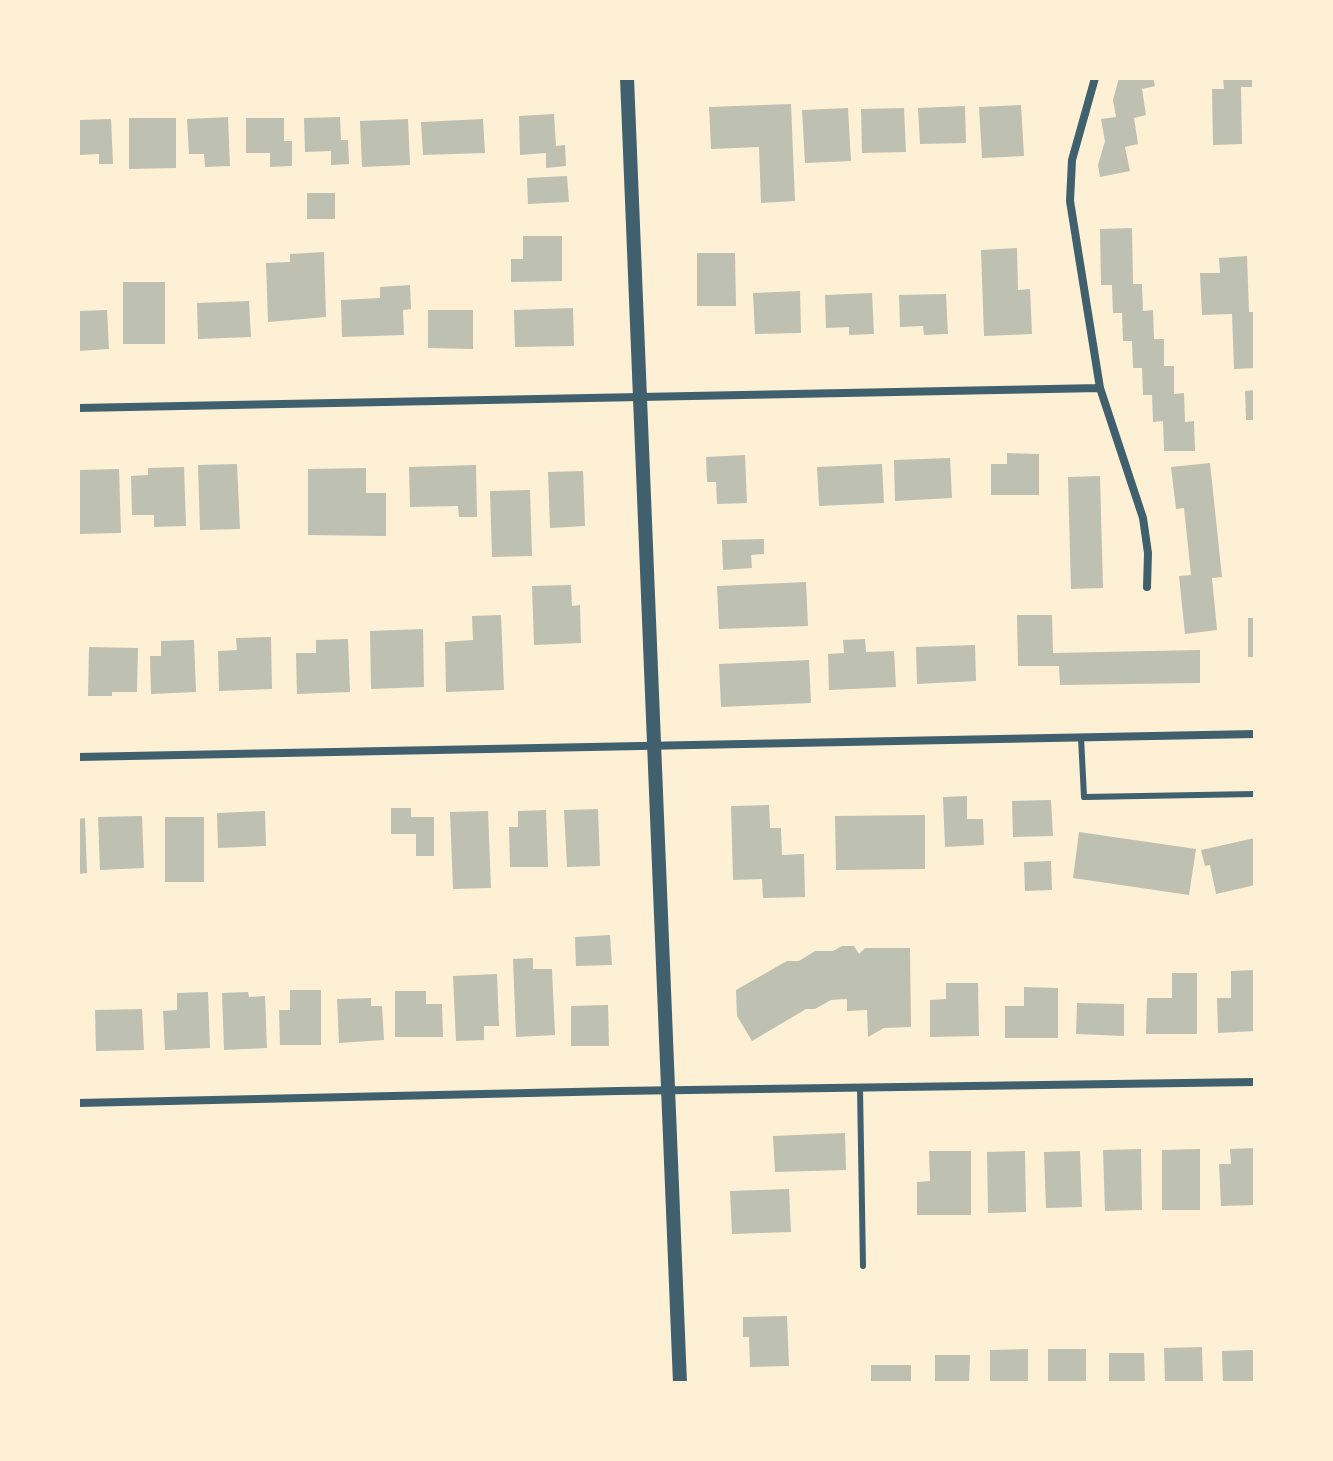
<!DOCTYPE html>
<html>
<head>
<meta charset="utf-8">
<style>
	body { margin:0 }
	#map { position:relative; width:1333px; height:1461px; overflow:hidden; background:#fdf0d5; font-family:"Noto Sans",sans-serif }
	canvas { display:block }
	.frame { position:absolute; inset:0; border:80px solid #fdf0d5; pointer-events:none }
</style>
</head>
<body>
<div id="map">
<canvas width="1333" height="1461"></canvas>
<div class="frame"></div>
</div>
<script>
const context = document.querySelector('canvas').getContext('2d');
context.lineJoin = 'round';
function paint(path, color) {
  context.fillStyle = color;
  context.fill(path, 'evenodd');
}
function trace(path, color, width, dash) {
  context.strokeStyle = color;
  context.lineWidth = width;
  context.lineCap = dash ? 'butt' : 'round';
  context.setLineDash(dash || []);
  context.stroke(path);
}
paint(new Path2D(`
	M1119 78H1153L1155 86 1142 89 1146 115 1134 118 1138 144 1125 147 1130 171 1100 177 1098 165 1105 141 1101 119 1116 117 1113 100Z
	M1223 78H1252V87H1241L1242 144 1213 145 1212 89H1224Z
	M791 104 795 201 761 203 759 147 711 149 709 107Z
	M1021 105 1024 156 982 158 979 107Z
	M965 106 966 143 920 144 918 108Z
	M848 108 851 161 805 163 802 110Z
	M904 108 906 152 862 153 861 109Z
	M554 114 556 146 565 145 566 166 546 168V153L520 155 519 116Z
	M228 117 230 166 205 167 204 154H189L187 119Z
	M340 117 341 140H348L349 164 331 165V151L305 152 304 118Z
	M129 118H176V168L129 169Z
	M246 118H284V141H292V166L270 167V153H246Z
	M111 119 113 164H99V154L78 155V120Z
	M408 119 410 165 362 167 360 121Z
	M483 119 485 153 423 155 421 122Z
	M567 176 569 202 528 204 527 178Z
	M307 193H335V219H307Z
	M1132 228 1133 284H1142L1143 311 1153 310 1154 339H1164V366H1174V394L1184 393 1185 422 1194 421 1195 451H1164L1163 421 1153 422 1152 395H1143L1142 368H1133L1132 341H1123L1122 313H1113L1112 285H1101L1100 229Z
	M523 236H562V281L511 282V259H523Z
	M1017 248 1018 290 1030 289 1032 334 984 336 981 250Z
	M324 252 326 317 268 322 266 263 290 262V254Z
	M697 253H735L736 306H697Z
	M1247 256 1249 312H1255V368L1234 369 1232 314 1202 315 1200 273H1220L1219 258Z
	M123 282H165V344H123Z
	M410 285 411 309 403 310 404 335 342 337 341 300 380 298V287Z
	M800 291 801 333 755 334 753 293Z
	M872 293 874 334 849 335V327L826 328 825 295Z
	M946 294 948 334 924 335 923 326 900 327 899 295Z
	M249 301 251 337 198 339 197 303Z
	M573 308 574 346 515 347 514 310Z
	M107 310 109 349 78 351V311Z
	M428 310H473V349L428 348Z
	M1255 390V420H1246L1245 391Z
	M1007 453 1039 454V495H991V464H1007Z
	M745 455 747 503 717 504 716 482H707L706 457Z
	M950 458 952 498 895 501 894 460Z
	M1210 463 1222 577 1212 578 1217 630 1185 634 1179 576 1191 575 1184 508 1176 509 1171 467Z
	M237 464 240 529 200 530 198 465Z
	M882 464 884 503 819 506 817 467Z
	M476 465 477 517H459L458 506 410 507 409 467Z
	M184 467 186 526 154 527V515H132L131 476 148 475V468Z
	M366 468V493H386V536L308 535V469Z
	M119 469 121 533 78 534V470Z
	M583 471 585 526 550 528 548 472Z
	M1100 476 1103 588 1071 589 1068 477Z
	M530 490 532 556 492 557 490 491Z
	M764 539V554L751 555 752 568 723 570 722 540Z
	M806 582 808 626 719 629 717 586Z
	M571 585 572 606 580 605 581 643 534 645 532 586Z
	M501 615 504 690 446 692 445 642 473 640 472 616Z
	M1017 615H1052L1053 653 1200 650V683L1060 685 1059 666H1018Z
	M1248 618H1255V657H1248Z
	M423 629 424 687 371 689 370 631Z
	M271 637 272 689 219 691 218 651 237 650 236 638Z
	M348 639 350 692 297 694 296 653H316V640Z
	M865 639 866 652 894 651 896 687 829 690 828 654 844 653 843 640Z
	M194 640 196 692 151 694 150 656H161V641Z
	M975 645 976 681 917 684 916 647Z
	M89 647 138 648 137 692H112V696H88Z
	M809 660 811 703 721 707 719 664Z
	M967 796V819H983L984 845 945 847 943 797Z
	M1051 800 1053 836 1013 837 1012 801Z
	M769 805 770 828H781L782 855 804 854 805 897 763 898 762 879 733 880 731 806Z
	M391 808H411V817H434V856H416V834H391Z
	M598 809 600 866 567 867 564 810Z
	M546 810 548 867H510L509 827H518V811Z
	M265 811 266 846 218 848 217 813Z
	M488 811 491 888 453 889 450 812Z
	M925 815V869L836 870 835 816Z
	M142 816 144 868 100 870 98 817Z
	M165 817H204V882H165Z
	M85 818 87 873 78 874V819Z
	M1079 832 1196 849 1189 895 1073 878Z
	M1255 838V885L1216 894 1210 865 1205 866 1201 850Z
	M1051 861 1052 890 1025 891 1024 862Z
	M610 935 612 965 576 966 575 937Z
	M842 946H854L859 954 865 948H910L911 1027 884 1028 868 1037 867 1010 847 1011V999L831 1000 815 1009H806L752 1041 737 1016 736 990 787 961H799L815 951H833Z
	M533 958V969H552L555 1035 516 1037 513 959Z
	M1255 970V1031L1218 1033 1217 998H1231V971Z
	M1172 973H1197V1034H1146L1147 998H1172Z
	M497 974 499 1026H484V1040L456 1041 453 976Z
	M946 983H978L979 1036 930 1037V1000L946 999Z
	M1024 987 1058 988V1038H1005V1006H1024Z
	M290 990H321V1045H280L279 1010H290Z
	M395 991H426V1004H442L443 1037H395Z
	M208 992 210 1048 165 1050 163 1011 177 1010V993Z
	M248 992 249 997 265 996 267 1048 224 1050 222 993Z
	M371 998V1006H382L384 1040 339 1043 337 999Z
	M1077 1003 1124 1004V1036L1076 1034Z
	M608 1005 609 1046H571V1006Z
	M142 1009 144 1050 96 1051 95 1010Z
	M845 1133 846 1170 775 1172 773 1136Z
	M1255 1148V1205L1221 1206 1219 1164H1231L1230 1149Z
	M1141 1149 1142 1210 1105 1211 1103 1150Z
	M1200 1149V1210H1162V1150Z
	M929 1151H971V1215H917V1182L930 1181Z
	M1025 1151 1026 1212 988 1213 987 1152Z
	M1080 1151 1082 1207 1046 1208 1044 1152Z
	M789 1189 791 1232 732 1234 730 1191Z
	M787 1316 789 1366 750 1367 749 1337H743V1317Z
	M1202 1347 1203 1383H1165L1164 1348Z
	M1028 1349V1383H990V1350Z
	M1048 1349H1086V1383H1048Z
	M1255 1350V1383H1223L1222 1351Z
	M1109 1353H1144L1145 1383H1109Z
	M935 1355H970L969 1383H935Z
	M871 1365H911V1383H871Z`), '#bec0b2');
trace(new Path2D(`
	M1081 737 1084 797 1255 794
	M860 1088 863 1266`), '#3f606c', 6);
trace(new Path2D(`
	M1095 78 1072 160 1070 201 1100 388 1143 518 1148 553 1147 587
	M78 408 1100 388
	M78 757 1255 734
	M78 1103 618 1091 1255 1082`), '#3f606c', 8);
trace(new Path2D(`
	M627 78 680 1383`), '#3f606c', 14);
</script>
</body>
</html>
